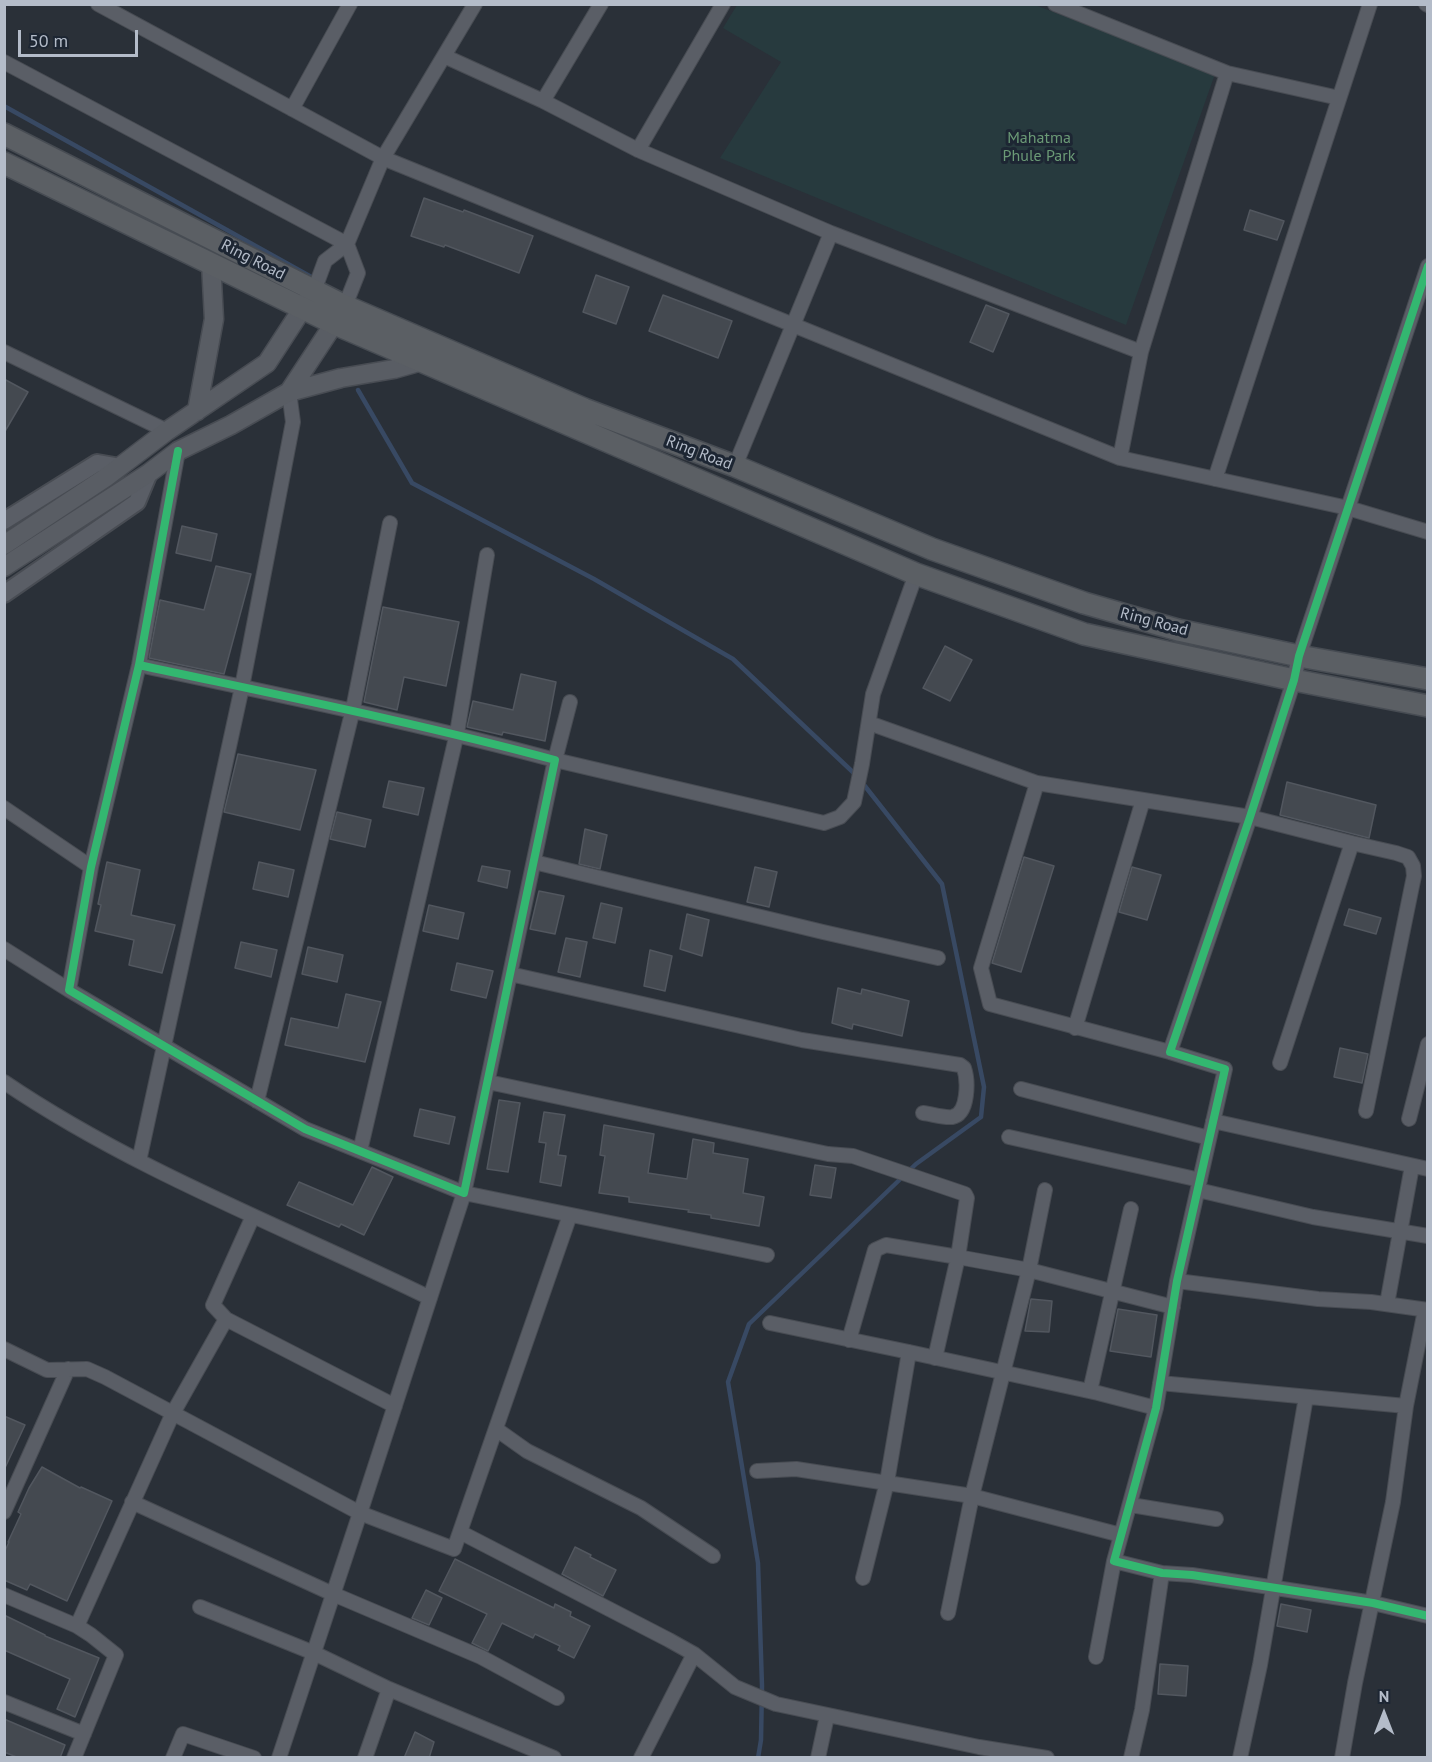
<!DOCTYPE html>
<html>
<head>
<meta charset="utf-8">
<style>
	body { margin:0 }
	#map { position:relative; width:1432px; height:1762px; overflow:hidden; background:#2a3038; font-family:"PT Sans",sans-serif }
	canvas { display:block }
	.frame { position:absolute; inset:0; border:6px solid #b4bcc9; pointer-events:none }
	.north { position:absolute; left:1354px; top:1684px; width:60px; height:60px; -webkit-text-stroke:4px #1d2633; paint-order:stroke; rotate:0deg; font-size:16px; font-weight:700; line-height:24px; text-align:center; color:#b4bcc9 }
	.north::after { content:''; display:block; margin:auto; width:21px; height:27px; background:#b4bcc9; clip-path:polygon(50% 0,100% 100%,50% 72%,0 100%) }
	.scale { position:absolute; left:18px; top:30px; width:120px; height:27px; box-sizing:border-box; border:3px solid #b4bcc9; border-top:0; padding-left:8px; font-size:18px; line-height:21px; white-space:nowrap; color:#b4bcc9; -webkit-text-stroke:4px #1d2633; paint-order:stroke }
</style>
</head>
<body>
<div id="map">
<canvas width="1432" height="1762"></canvas>
<div class="frame"></div>
<div class="north">N</div>
<div class="scale">50 m</div>
</div>
<script>
const context = document.querySelector('canvas').getContext('2d');
context.lineJoin = 'round';
function paint(path, color) {
  context.fillStyle = color;
  context.fill(path, 'evenodd');
}
function trace(path, color, width, dash) {
  context.strokeStyle = color;
  context.lineWidth = width;
  context.lineCap = dash ? 'butt' : 'round';
  context.setLineDash(dash || []);
  context.stroke(path);
}
function drawText(font, color, halo, rows, align = 'center') {
  context.font = font + ' "PT Sans",sans-serif';
  context.lineWidth = 6;
  context.setLineDash([]);
  context.textBaseline = 'middle';
  context.strokeStyle = halo;
  context.fillStyle = color;
  for (const [text, x, y, turn = 0] of rows) {
    context.save();
    context.translate(x, y);
    context.rotate((+turn || 0) * Math.PI / 180);
    context.textAlign = isNaN(turn) ? turn : align;
    if (halo) context.strokeText(text, 0, 0);
    context.fillText(text, 0, 0);
    context.restore();
  }
}
paint(new Path2D(`
	M737 5H1035L1215 74 1126 325 720 158 781 62 723 28Z`), '#273a3e');
trace(new Path2D(`
	M4 106 315 279
	M358 390 412 483 594 579 733 659 857 776 942 884 984 1087 981 1117 916 1164 749 1324 728 1382 758 1563 762 1686 761 1740 758 1758`), '#384963', 4.5);
const building = new Path2D(`
	M424 198 463 212 464 210 533 236 519 273 445 245 444 247 411 236Z
	M1250 210 1284 221 1277 240 1244 230Z
	M596 275 629 287 616 324 583 312Z
	M663 295 732 321 718 358 649 331Z
	M986 305 1009 314 993 352 970 342Z
	M4 379 28 392 4 433Z
	M182 526 217 534 211 561 176 553Z
	M216 566 251 574 224 674 149 658 160 600 204 610Z
	M383 607 459 622 446 686 404 677 397 710 364 702Z
	M945 646 972 660 950 701 923 688Z
	M521 674 556 682 545 741 503 732 502 735 467 727 473 701 513 710Z
	M238 754 316 770 300 830 224 812Z
	M389 781 424 788 418 815 383 807Z
	M1287 782 1376 805 1369 838 1280 815Z
	M337 812 371 820 365 847 330 839Z
	M585 829 607 835 600 869 579 864Z
	M1024 857 1054 866 1021 972 992 963Z
	M107 862 140 870 131 915 175 925 162 973 129 965 134 940 95 931 101 905 98 904Z
	M259 862 294 870 288 897 253 889Z
	M482 866 510 871 507 888 478 881Z
	M755 867 777 872 769 907 747 902Z
	M1132 867 1161 875 1147 920 1119 912Z
	M539 891 564 896 555 934 530 929Z
	M601 903 622 908 615 943 593 938Z
	M429 905 464 913 458 939 423 931Z
	M1349 909 1381 918 1376 934 1344 925Z
	M687 914 709 920 702 956 680 949Z
	M566 938 587 942 580 977 558 972Z
	M241 942 277 950 271 977 235 968Z
	M308 947 343 955 337 982 302 974Z
	M650 950 672 956 665 991 644 986Z
	M457 963 493 971 486 998 451 990Z
	M838 988 861 994 862 989 909 1001 902 1036 853 1024 852 1029 832 1023Z
	M346 994 381 1002 365 1062 285 1045 291 1018 338 1028Z
	M1340 1048 1368 1054 1362 1083 1334 1077Z
	M499 1100 520 1103 508 1172 487 1169Z
	M420 1109 455 1117 449 1144 414 1136Z
	M544 1112 565 1115 558 1155 566 1156 561 1186 540 1182 546 1143 539 1142Z
	M604 1125 654 1134 648 1173 687 1179 693 1139 714 1143 713 1153 748 1159 743 1193 764 1197 759 1226 711 1218V1215L688 1212 689 1210 629 1202V1197L599 1193 605 1156 600 1155Z
	M815 1165 836 1168 831 1198 810 1195Z
	M372 1167 393 1177 364 1235 341 1224 339 1227 287 1205 299 1182 353 1205Z
	M1031 1299 1052 1301 1049 1332 1025 1331Z
	M1118 1309 1157 1315 1151 1357 1110 1351Z
	M4 1416 25 1425 4 1470Z
	M42 1467 80 1488 81 1487 112 1501 67 1601 30 1584 27 1590 4 1580V1553L9 1542H8L21 1514 18 1512 29 1488Z
	M575 1547 591 1555 590 1557 616 1570 603 1596 562 1574Z
	M455 1559 554 1608 555 1604 571 1612 570 1616 590 1626 574 1658 558 1650 560 1646 535 1634 533 1638 502 1623 488 1651 472 1643 487 1614 439 1591Z
	M426 1590 442 1598 429 1625 412 1618Z
	M1281 1604 1311 1610 1307 1632 1277 1626Z
	M4 1615 45 1635V1636L99 1658 75 1717 57 1709 70 1679 4 1650Z
	M1160 1664 1188 1666 1186 1696 1158 1694Z
	M4 1719 65 1745 60 1758H19L4 1752Z
	M415 1732 434 1742 429 1758H404Z`);
paint(building, '#444950');
trace(building, '#52575f', 1.5);
const minor = new Path2D(`
	M98 4 383 158 1120 458 1348 508 1428 532
	M1055 4 1227 73 1339 98
	M1426 4 1428 5
	M444 56 543 101 638 150 831 233 1141 352
	M4 62 347 244 358 273 345 306
	M543 101 601 4
	M292 109 350 4
	M638 150 723 4
	M1428 266 1299 656 1294 680 1250 817 1170 1052 1225 1069 1177 1281 1156 1408 1114 1561 1162 1573 1192 1575 1373 1603 1428 1616
	M314 291 325 261 347 244 383 158 475 4
	M4 352 167 431
	M1120 458 1141 352 1227 73
	M735 466 831 233
	M1215 479 1370 4
	M139 665C278 695 418 723 555 760L464 1193 305 1129 69 990 91 867 139 665 178 451
	M570 702 555 760 824 823 840 817 854 802 862 764 873 694 916 574
	M869 723 1037 783 1250 817 1352 843 1280 1063
	M1037 783 981 968 990 1004 1170 1052
	M4 808 91 867
	M1352 843 1396 853 1408 857 1413 866 1414 876 1366 1111
	M534 862 823 932 938 958
	M4 949 69 990
	M510 974 802 1040 960 1065 964 1068C968 1080 969 1114 952 1117 943 1118 932 1114 923 1113
	M1075 1028 1143 800
	M4 1082C137 1172 287 1228 430 1298
	M488 1082 828 1154 853 1156 965 1194 967 1198 958 1257 886 1245 875 1250 849 1340
	M1021 1089 1209 1138
	M257 1101 353 709 390 523
	M1409 1119 1428 1044
	M1213 1121 1428 1169
	M1009 1137 1200 1180
	M360 1151 457 733 487 555
	M139 1161 242 687 293 422 289 392
	M1198 1190 1313 1217 1428 1236
	M1177 1281 1318 1299 1371 1302 1428 1310
	M1387 1304 1412 1166
	M226 1319 213 1305 253 1216
	M770 1323 909 1352
	M4 1349 47 1370 87 1369 105 1377 360 1513 464 1193 767 1255
	M935 1358 958 1257 1029 1270 1173 1307
	M1160 1383 1406 1406
	M1090 1391 1131 1209
	M496 1429 527 1451 641 1508 713 1556
	M757 1471 796 1469 972 1496 1121 1535
	M132 1502 333 1594 481 1657 557 1698
	M1131 1505 1216 1519
	M4 1512 68 1369
	M460 1532 669 1640 694 1654 735 1687 776 1704 979 1747 1047 1758
	M863 1578 887 1482 909 1352 1098 1393 1156 1408
	M4 1595 77 1626 91 1635 116 1655 74 1758
	M200 1607 314 1653 389 1689 554 1758
	M948 1613 972 1496 1029 1270 1045 1190
	M77 1626 173 1413 226 1319 395 1406
	M1096 1657 1114 1561
	M4 1702 84 1734
	M173 1758 183 1734 254 1758
	M279 1758 360 1513 454 1549 570 1215
	M365 1758 389 1689
	M641 1758 694 1654
	M818 1758 827 1716
	M1131 1758 1142 1710 1162 1573
	M1240 1758 1260 1665 1306 1397
	M1342 1758 1355 1683 1393 1502 1406 1406 1425 1310`);
const tertiary = new Path2D(`
	M4 521 97 463 120 467
	M4 594 137 502 149 473`);
const secondary = new Path2D(`
	M289 392 341 313
	M197 411 214 319 211 263
	M4 545 105 478 167 431 267 363 310 297
	M4 567 149 473 178 451 231 425 289 392 341 378 394 369 422 361`);
const trunk = new Path2D(`
	M4 134 345 306 584 409 735 466 932 549 1084 603 1178 630 1299 656 1428 679
	M4 163 335 324 916 574 1084 634 1294 680 1428 706`);
trace(minor, '#484c53', 16);
trace(tertiary, '#484c53', 20);
trace(secondary, '#484c53', 21);
trace(trunk, '#474c53', 24);
trace(minor, '#5a5e66', 14);
trace(tertiary, '#5a5e66', 16);
trace(secondary, '#595d64', 18);
trace(trunk, '#5b5f64', 21);
trace(new Path2D(`
	M1428 266 1299 656 1294 680 1250 817 1170 1052 1225 1069 1177 1281 1156 1408 1114 1561 1162 1573 1192 1575 1373 1603 1428 1616
	M139 665C278 695 418 723 555 760L464 1193 305 1129 69 990 91 867 139 665 178 451`), '#33b770', 8);
drawText('16px', '#6b9a76', '#1d2633', [
	["Mahatma",1039,138],
	["Phule Park",1039,156]
]);
drawText('16px', '#b4bcc9', '#1d2633', [
	["Ring Road",253,260,27],
	["Ring Road",699,453,21],
	["Ring Road",1154,622,15]
]);
</script>
</body>
</html>
